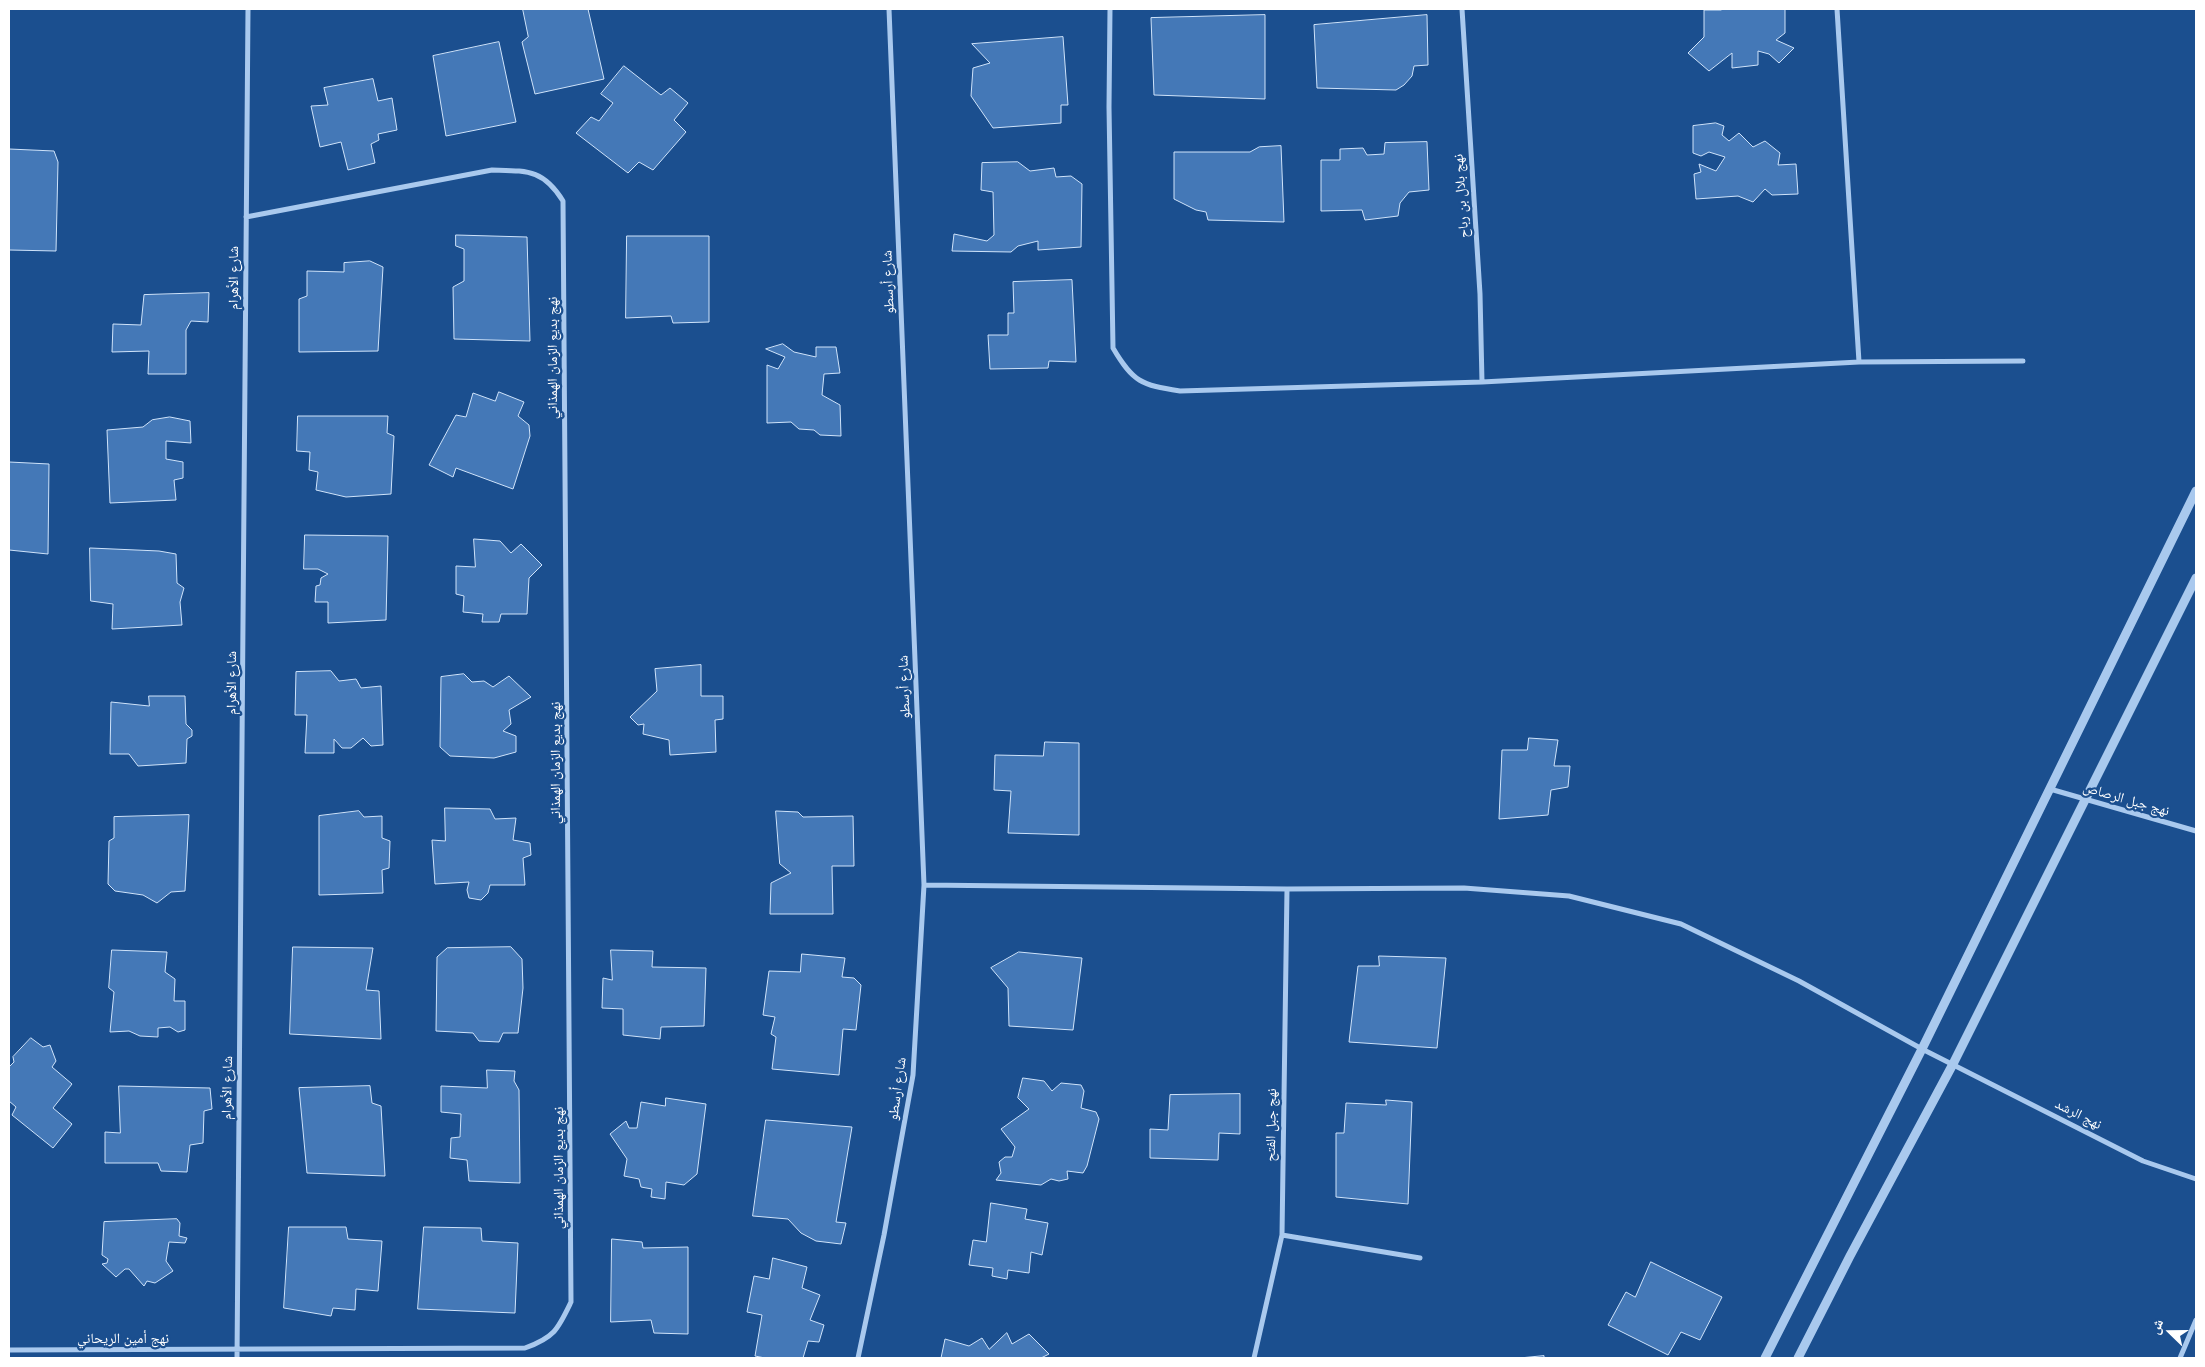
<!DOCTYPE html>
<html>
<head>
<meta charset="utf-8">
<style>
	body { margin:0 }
	#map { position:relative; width:2205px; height:1367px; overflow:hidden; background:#1b4f8f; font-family:Poppins,"Noto Naskh Arabic",sans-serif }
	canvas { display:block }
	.frame { position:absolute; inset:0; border:10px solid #fff; pointer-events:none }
	.north { position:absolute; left:2145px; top:1307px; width:50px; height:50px; -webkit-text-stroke:4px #1b4f8f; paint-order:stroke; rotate:292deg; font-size:14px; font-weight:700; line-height:20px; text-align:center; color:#fff }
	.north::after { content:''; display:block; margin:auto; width:18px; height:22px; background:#fff; clip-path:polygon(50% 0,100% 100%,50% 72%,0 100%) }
</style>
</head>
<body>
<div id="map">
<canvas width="2205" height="1367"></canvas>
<div class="frame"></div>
<div class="north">ش</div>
</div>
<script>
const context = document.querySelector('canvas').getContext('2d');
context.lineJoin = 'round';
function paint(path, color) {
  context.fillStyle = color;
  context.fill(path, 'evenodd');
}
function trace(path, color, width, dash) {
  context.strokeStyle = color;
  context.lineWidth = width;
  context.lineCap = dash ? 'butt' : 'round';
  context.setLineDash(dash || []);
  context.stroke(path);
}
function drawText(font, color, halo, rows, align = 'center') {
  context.font = font + ' Poppins,"Noto Naskh Arabic",sans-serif';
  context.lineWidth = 4.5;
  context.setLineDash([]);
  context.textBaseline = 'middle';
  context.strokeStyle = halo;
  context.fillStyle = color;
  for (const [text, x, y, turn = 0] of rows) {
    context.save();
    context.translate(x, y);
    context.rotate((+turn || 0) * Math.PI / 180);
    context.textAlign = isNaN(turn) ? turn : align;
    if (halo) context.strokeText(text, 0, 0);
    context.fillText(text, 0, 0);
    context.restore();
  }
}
const building = new Path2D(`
	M523 9H588L604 79 535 94 522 42 528 37Z
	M1721 9H1785V33L1776 40 1794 48 1779 63 1769 54 1758 51V65L1732 68V53L1709 71 1688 53 1704 37V10H1721Z
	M1265 15V99L1154 95 1151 18Z
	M1427 15 1428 65 1414 66 1412 76 1404 85 1396 90 1317 88 1314 25Z
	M1063 37 1068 105H1061V123L993 128 971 96 973 68 990 63 972 44Z
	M499 42 516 122 446 136 433 56Z
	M624 66 661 95 670 88 688 103 674 120 686 132 653 170 639 162 628 173 576 133 591 117 599 121 613 103 601 94Z
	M373 79 378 101 392 98 397 130 378 134 379 140 371 144 375 163 348 170 341 142 320 147 311 106 328 105 324 88Z
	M1716 123 1724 126 1722 135 1729 141 1739 133 1753 147 1765 141 1780 153 1778 165 1796 164 1798 194 1772 195 1765 189 1753 202 1738 196 1696 199 1694 174 1701 172 1699 164 1716 171 1725 157 1709 152 1701 156 1693 153V126Z
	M1427 142 1429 190 1409 192 1400 203 1398 216 1365 220 1362 210 1321 211V160H1340V149L1363 148 1367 155 1384 154 1385 143Z
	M1281 146 1284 222 1208 220 1206 212 1196 210 1174 199V152H1250L1259 147Z
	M9 149 54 151 58 162 56 251 9 250Z
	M1018 162 1030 171 1054 168 1056 177 1071 176 1082 184 1081 247 1038 250V241L1018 246 1011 252 952 251 954 234 987 241 994 235 993 192 981 190 982 163Z
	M456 235 527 237 530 341 454 339 453 287 464 281V249L456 246Z
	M627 236H709V322L673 323 671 316 626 318Z
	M370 261 383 267 378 351 299 352V299L307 296V271L344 272V263Z
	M1072 280 1076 362 1049 361 1048 368 990 369 988 335H1008V313H1014L1013 282Z
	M209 293 208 322 191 321 186 330V374H148L149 351 112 352 113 324 141 325 144 295Z
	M783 344 794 352 816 357V347H836L840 373 824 374 822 395 840 405 841 436 820 435 814 430 799 429 791 422 767 423V365L778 369 785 357 766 349Z
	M499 392 524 402 518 416 529 425 530 436 513 489 456 468 453 477 429 465 456 415 466 417 473 393 495 401Z
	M298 416H388L387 433 394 436 391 494 346 497 316 490 318 472 309 470 310 452 297 451Z
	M170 417 190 421 191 443 166 441V459L183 462V478L174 480 176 500 110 503 107 430 143 427 152 420Z
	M9 462 49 464 48 554 9 550Z
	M305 535 388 536 386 620 328 623V602H315L316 586 320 585 321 578 328 574 318 569H304Z
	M474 539 500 541 511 553 521 544 542 565 529 578 527 614H501L499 622H482L483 614 463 612 464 596 456 594V566L475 567Z
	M90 548 159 551 176 554 177 583 184 588 180 602 182 625 112 629 113 604 91 601Z
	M701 665V696H723V719L715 720 716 752 670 755 669 740 643 734 644 724 638 725 630 717 657 691 655 669Z
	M331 671 339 681 356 679 361 688 381 686 383 745 371 746 363 738 351 748H342L334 739V753H305L307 715H295L296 672Z
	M464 674 472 682 484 681 493 687 509 676 531 697 509 710 511 724 503 731 516 736V752L494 758 450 756 440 747 441 677Z
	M149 696H185L186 724 192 730V736L187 739 186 763 138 766 129 754H110L111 702 149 706Z
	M1529 738 1558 740 1554 766H1570L1568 787 1551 790 1548 815 1499 819 1502 750H1527Z
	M1045 742 1079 743V835L1008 833 1011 791 994 790 995 755 1043 756Z
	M445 808 490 809 495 819 516 818 513 840 530 843 531 855 523 858 525 885H490L488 893 481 900 469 898 467 890 469 882 435 884 432 840 445 841Z
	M359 811 364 817 382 816V838L390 841 389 868 382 870 383 893 319 895V816Z
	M776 811 798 812 803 817 853 816 854 866H832L833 914H770L771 883 791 873 780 864Z
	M189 815 185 891 171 892 157 903 143 895 115 891 108 884 109 841 114 838V817Z
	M293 947 373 948 366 990 379 991 381 1039 290 1034Z
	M511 947 522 959 523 988 518 1033H503L499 1042 479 1041 473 1033 436 1031 437 957 447 948Z
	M112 950 167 952 165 972 175 979 174 1001H185V1030L178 1032 170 1027 158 1028V1037L140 1036 129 1031 110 1032 114 992 109 988Z
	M611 950 653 951 652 967 706 968 704 1026 661 1027 660 1039 623 1035V1009L602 1008 603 978 612 980Z
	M1019 952 1082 958 1073 1030 1009 1026 1008 988 991 968Z
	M802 954 845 958 842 977 854 978 861 985 856 1030 843 1029 839 1075 772 1069 776 1037 771 1034 775 1017 763 1015 769 971 800 972Z
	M1379 956 1446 958 1437 1048 1349 1042 1358 966H1379Z
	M31 1038 43 1047 50 1045 56 1061 52 1067 72 1084 53 1108 72 1124 53 1148 12 1115 16 1107 9 1101V1067L14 1062 13 1057Z
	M487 1070 515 1071 514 1081 519 1090 520 1183 469 1181 467 1160 450 1158 451 1138 460 1137 461 1114 441 1112V1086L487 1088Z
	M1023 1078 1044 1081 1052 1091 1061 1083 1081 1085 1084 1091 1081 1108 1096 1112 1099 1119 1087 1166 1083 1173 1067 1171 1068 1179 1059 1181 1051 1179 1041 1185 996 1180 1001 1173 999 1162 1005 1157H1012L1015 1147 1001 1129 1029 1109 1018 1098Z
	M119 1086 210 1088 212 1109 204 1111 203 1143 190 1145 187 1172 161 1171 158 1163H105V1132L120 1133Z
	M370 1086 372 1103 381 1106 385 1176 307 1173 299 1088Z
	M1240 1094V1134L1219 1133 1218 1160 1150 1158V1129L1168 1130 1170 1095Z
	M666 1098 706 1104 697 1174 684 1185 666 1182 665 1199 651 1197 652 1189 641 1187 639 1179 624 1176 627 1159 610 1134 626 1121 629 1128H637L641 1102 665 1106Z
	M1386 1100 1412 1102 1408 1204 1336 1197V1133H1344L1346 1103 1386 1105Z
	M766 1120 852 1127 836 1222 846 1223 841 1244 816 1241 801 1233 788 1219 753 1216Z
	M991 1203 1027 1209 1025 1219 1048 1223 1042 1255 1031 1252 1029 1273 1008 1270 1007 1279 992 1276 993 1268 969 1265 973 1240 986 1242Z
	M177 1219 180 1223 179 1236 187 1238 185 1243 169 1242 166 1261 173 1271 155 1283 147 1281 144 1286 129 1269H125L116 1277 102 1264 107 1263 108 1259 102 1255 104 1222Z
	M289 1227H346L348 1239 382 1241 378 1291 356 1289 355 1310 333 1308 331 1316 284 1308Z
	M424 1227 481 1228 482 1241 518 1243 515 1313 418 1309Z
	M612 1239 642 1242 643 1248 688 1247V1334L654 1333 651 1320 611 1322Z
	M773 1258 807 1267 802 1288 820 1295 810 1320 824 1325 819 1342 808 1341 803 1358H765L755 1356 762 1315 747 1312 754 1276 769 1279Z
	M1651 1262 1722 1297 1700 1340 1681 1332 1668 1355 1608 1325 1626 1292 1635 1297Z
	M1007 1333 1012 1344 1029 1334 1049 1354 1041 1358H941L945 1339 969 1346 982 1338 989 1349Z
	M1544 1356V1358H1520Z`);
paint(building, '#4478b7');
trace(building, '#cfe3fa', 1);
trace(new Path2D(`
	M1110 9 1109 107 1113 348C1133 382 1141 385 1180 391L1482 382 1859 362 2023 361
	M1462 9 1480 294 1482 382
	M1837 9 1859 362
	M2050 789 2196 831
	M924 885 1287 889 1464 888 1569 896 1681 924 1799 981 1922 1049 2143 1161 2196 1179
	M1282 1235 1420 1258
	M9 1350 525 1348C555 1337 558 1329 571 1302L563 201C543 169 527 171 492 170L246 217
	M237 1358 248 9
	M858 1358 884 1235 913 1075 924 885 889 9
	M1254 1358 1282 1235 1287 889
	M2180 1358 2196 1320`), '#a9c9ee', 5);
trace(new Path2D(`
	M1765 1358 1922 1049 2196 491
	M1798 1358 1850 1256 1953 1064 2196 578`), '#a9c9ee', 9);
drawText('14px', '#fff', '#1b4f8f', [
	["نهج بلال بن رباح",1462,196,-94],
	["شارع الأهرام",234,278,-90],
	["شارع أرسطو",889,282,-92],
	["نهج بديع الزمان الهمذاني",553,358,-90],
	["شارع الأهرام",232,683,-90],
	["شارع أرسطو",905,687,-92],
	["نهج بديع الزمان الهمذاني",556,763,-90],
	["نهج جبل الرصاص",2126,800,16],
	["شارع الأهرام",228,1088,-89],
	["شارع أرسطو",898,1089,-82],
	["نهج الرشد",2078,1115,27],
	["نهج جبل الفتح",1272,1125,-89],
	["نهج بديع الزمان الهمذاني",559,1168,-90],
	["نهج أمين الريحاني",123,1339]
]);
</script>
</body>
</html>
